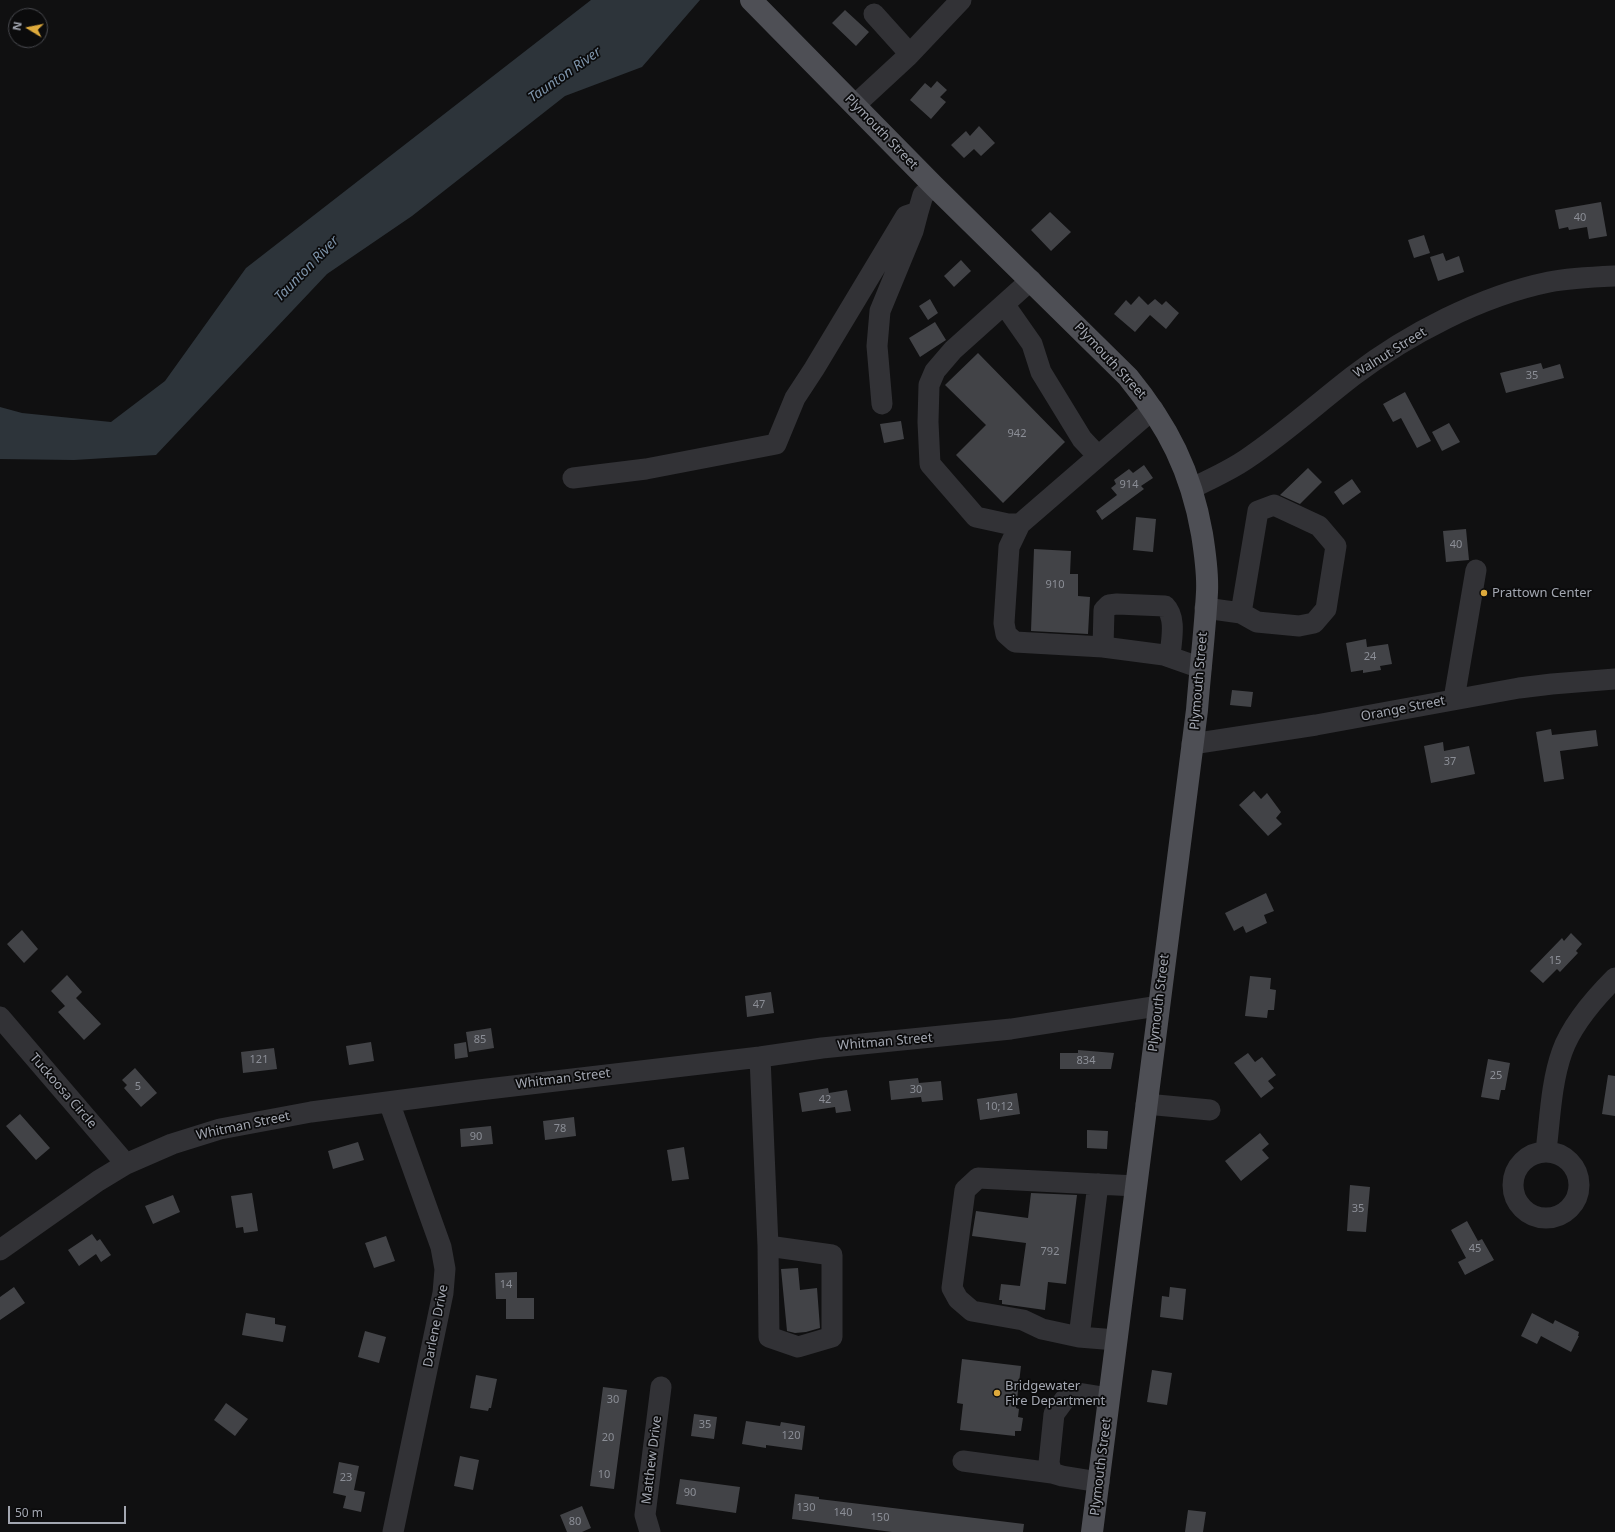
<!DOCTYPE html>
<html>
<head>
<meta charset="utf-8">
<style>
	body { margin:0 }
	#map { position:relative; width:1615px; height:1532px; overflow:hidden; background:#101011; font-family:"Noto Sans",sans-serif }
	canvas { display:block }
	.north { position:absolute; left:8px; top:8px; width:40px; height:40px; box-sizing:border-box; background:#0b0b0c; border:1px solid #48494e; border-radius:50%; rotate:280deg; font-size:11px; font-weight:700; line-height:16px; text-align:center; color:#a3a7b1 }
	.north::after { content:''; display:block; margin:auto; width:14px; height:18px; background:#deaa3c; clip-path:polygon(50% 0,100% 100%,50% 72%,0 100%) }
	.scale { position:absolute; left:8px; top:1506px; width:118px; height:18px; box-sizing:border-box; border:2px solid #a3a7b1; border-top:0; padding-left:5px; font-size:12px; line-height:14px; white-space:nowrap; color:#a3a7b1; -webkit-text-stroke:3px #0b0b0c; paint-order:stroke }
</style>
</head>
<body>
<div id="map">
<canvas width="1615" height="1532"></canvas>
<div class="north">N</div>
<div class="scale">50 m</div>
</div>
<script>
const context = document.querySelector('canvas').getContext('2d');
context.lineJoin = 'round';
function paint(path, color) {
  context.fillStyle = color;
  context.fill(path, 'evenodd');
}
function trace(path, color, width, dash) {
  context.strokeStyle = color;
  context.lineWidth = width;
  context.lineCap = dash ? 'butt' : 'round';
  context.setLineDash(dash || []);
  context.stroke(path);
}
function drawText(font, color, halo, rows, align = 'center') {
  context.font = font + ' "Noto Sans",sans-serif';
  context.lineWidth = 3.5;
  context.setLineDash([]);
  context.textBaseline = 'middle';
  context.strokeStyle = halo;
  context.fillStyle = color;
  for (const [text, x, y, turn = 0] of rows) {
    context.save();
    context.translate(x, y);
    context.rotate((+turn || 0) * Math.PI / 180);
    context.textAlign = isNaN(turn) ? turn : align;
    if (halo) context.strokeText(text, 0, 0);
    context.fillText(text, 0, 0);
    context.restore();
  }
}
paint(new Path2D(`
	M591 0H700L642 67 565 96 412 216 327 274 156 455 74 460 0 459V407L22 413 111 422 165 381 246 268Z`), '#2d343a');
paint(new Path2D(`
	M845 10 869 32 856 46 832 23Z
	M937 81 947 90 940 97 946 102 931 119 910 100 925 83 931 88Z
	M979 126 995 143 981 156 974 149 964 158 951 145 966 131 970 136Z
	M1601 202 1607 236 1589 239 1587 227 1569 230 1568 227 1559 229 1555 210Z
	M1050 212 1071 232 1051 251 1031 230Z
	M1424 235 1430 253 1414 258 1408 240Z
	M1443 253 1446 261 1459 256 1464 272 1438 281 1430 257Z
	M961 260 971 271 954 287 944 276Z
	M1139 296 1148 305 1155 299 1162 305 1166 301 1179 313 1166 329 1150 315 1135 332 1114 314 1126 300 1131 305Z
	M930 299 938 313 928 320 919 306Z
	M935 322 946 340 920 357 909 338Z
	M978 353 1065 442 1003 503 956 455 986 425 945 385Z
	M1541 363 1543 369 1560 364 1564 378 1506 393 1500 373Z
	M1405 392 1431 441 1417 448 1401 418 1393 422 1383 404Z
	M901 421 904 439 884 443 880 424Z
	M1449 423 1460 442 1442 451 1432 432Z
	M1144 465 1153 478 1141 486 1144 489 1102 520 1096 511 1117 495 1111 488 1116 484 1114 480 1129 469 1133 473Z
	M1308 468 1322 482 1300 504 1280 495Z
	M1352 479 1361 492 1343 505 1334 492Z
	M1136 517 1156 519 1153 552 1133 550Z
	M1466 529 1469 560 1446 562 1443 531Z
	M1034 549 1071 551 1070 574H1078V596L1090 597 1088 634 1031 631Z
	M1366 639 1367 647 1388 644 1392 664 1380 666 1381 670 1363 673V670L1351 672 1346 643Z
	M1232 690 1253 692 1251 707 1230 705Z
	M1551 729 1552 735 1596 730 1598 746 1560 751 1564 779 1544 782 1536 732Z
	M1443 742 1444 751 1469 746 1475 774 1431 783 1424 746Z
	M1254 791 1261 799 1267 793 1281 812 1276 818 1282 824 1268 836 1239 805Z
	M1266 893 1274 911 1264 915 1267 923 1246 933 1243 926 1234 931 1225 913Z
	M22 930 38 949 24 963 7 944Z
	M1571 933 1582 944 1576 951 1578 953 1560 972 1557 969 1543 983 1530 971 1562 938 1564 941Z
	M67 975 82 992 76 998 101 1024 84 1040 58 1012 65 1006 51 991Z
	M1250 976 1271 978 1270 989 1276 990 1274 1010H1268L1267 1018 1245 1016Z
	M771 992 774 1013 747 1017 745 996Z
	M491 1028 494 1048 469 1052 466 1032Z
	M371 1042 374 1061 349 1065 346 1046Z
	M466 1042 468 1057 455 1059 454 1044Z
	M274 1048 277 1069 243 1073 241 1052Z
	M1078 1050 1114 1053 1111 1069H1060V1053H1078Z
	M1248 1053 1255 1062 1262 1057 1276 1075 1268 1081 1274 1088 1261 1098 1234 1063Z
	M1488 1059 1510 1063 1505 1090H1501L1499 1100 1481 1097Z
	M135 1068 157 1093 141 1107 124 1088 127 1085 122 1080Z
	M1608 1075 1615 1076V1116L1602 1114Z
	M918 1078 919 1083 941 1081 943 1100 922 1102 921 1097 891 1100 889 1081Z
	M828 1088 829 1093 847 1090 851 1111 836 1113 835 1107 802 1112 799 1093Z
	M1017 1093 1020 1114 980 1120 977 1099Z
	M20 1114 50 1148 36 1160 6 1126Z
	M574 1117 576 1136 545 1140 543 1121Z
	M491 1126 493 1144 461 1147 460 1129Z
	M1087 1130 1108 1131 1107 1149 1087 1148Z
	M1260 1133 1269 1144 1262 1150 1269 1158 1241 1181 1225 1161Z
	M358 1142 364 1160 333 1169 328 1151Z
	M684 1147 689 1179 672 1181 667 1150Z
	M1350 1185 1370 1187 1366 1232 1347 1231Z
	M252 1193 258 1231 244 1233 243 1227 236 1228 231 1196Z
	M1031 1193 1077 1195 1066 1284 1048 1282 1045 1310 1002 1304V1300H999L1001 1284 1020 1286 1026 1243 972 1236 976 1211 1028 1218Z
	M173 1195 180 1212 153 1224 145 1206Z
	M1467 1221 1478 1241 1482 1239 1494 1260 1465 1275 1458 1262 1466 1258 1451 1230Z
	M92 1234 97 1241 100 1239 111 1255 101 1262 96 1254 79 1266 68 1250Z
	M386 1236 395 1261 374 1268 365 1243Z
	M798 1268 800 1290 817 1288 820 1328 806 1332 795 1333 787 1331 781 1269Z
	M517 1272V1298H534V1319H506V1299H496L495 1273Z
	M14 1287 25 1303 0 1320V1297Z
	M1170 1287 1186 1289 1183 1320 1160 1317 1162 1296 1169 1297Z
	M246 1313 275 1318V1324L286 1326 283 1342 242 1335Z
	M1532 1313 1553 1324 1555 1320 1579 1332 1578 1336H1579L1571 1352 1541 1336 1537 1344 1521 1336Z
	M365 1331 386 1337 379 1363 358 1357Z
	M962 1359 1021 1366 1016 1408 1019 1409 1018 1417 1023 1418 1021 1431H1015V1436L960 1430 963 1404 957 1403Z
	M1152 1370 1172 1373 1167 1405 1147 1402Z
	M476 1375 497 1379 491 1408H489L488 1411 470 1408Z
	M603 1387 627 1390 614 1489 590 1486Z
	M226 1403 248 1419 235 1436 214 1420Z
	M694 1414 717 1417 714 1439 691 1436Z
	M746 1421 780 1426 781 1422 805 1426 802 1450 766 1445V1448L742 1444Z
	M460 1456 479 1460 473 1490 454 1486Z
	M339 1462 359 1466 354 1490 365 1492 361 1512 343 1508 346 1496 333 1493Z
	M680 1479 740 1487 736 1513 676 1504Z
	M795 1494 819 1497V1499L1024 1524 1023 1532H892L792 1519Z
	M582 1506 591 1528 582 1532H567L560 1515Z
	M1188 1510 1206 1512 1203 1532H1185Z`), '#424347');
trace(new Path2D(`
	M874 14 910 54
	M855 105 908 56 961 0
	M1004 304 1032 344 1041 372 1082 439 1098 456
	M882 404 877 346 880 311 913 231 918 212 923 195 934 186
	M573 478 646 469 776 444 795 398 814 369 906 216 918 212
	M1192 488C1211 479 1231 470 1248 458 1285 433 1318 403 1353 376 1408 334 1481 296 1549 282 1570 278 1593 277 1615 276
	M1020 524H1008L976 517 930 464 928 422 929 385 935 371 953 350 1031 280
	M1205 608 1241 613 1258 511 1274 505 1319 526 1336 546 1326 609 1314 623 1299 626 1257 622 1241 613
	M1103 647 1015 642 1006 634 1004 623 1009 547 1020 524 1153 409
	M1170 657C1171 641 1177 618 1165 606L1117 604 1109 605 1104 610 1103 647 1164 655 1201 668
	M1454 699 1476 570
	M1192 744 1316 725 1519 688 1552 684 1615 679
	M0 1017 126 1164
	M760 1057 768 1246 769 1337 798 1347 832 1337V1255L768 1246
	M389 1102 441 1247 445 1269 443 1293 393 1532
	M1146 1104 1210 1110
	M1546 1151C1550 1119 1551 1083 1562 1052 1572 1024 1594 999 1615 978
	M1513 1185a33 33 0 1 1 66 0a33 33 0 1 1-66 0Z
	M0 1250 98 1181 126 1164 172 1144 220 1129 311 1112 479 1090 760 1057 822 1048 1011 1029 1158 1006
	M1079 1337 1098 1184
	M1116 1340 1079 1337 1042 1329 1023 1320 972 1311 958 1299 952 1288 965 1190 978 1178 1136 1186
	M963 1461 1052 1473
	M1099 1482 1062 1476 1052 1473 1049 1463 1054 1414 1065 1399 1078 1393 1109 1398
	M650 1532 645 1515 661 1387`), '#323236', 21);
trace(new Path2D(`
	M751 0 934 186 1128 377C1168 426 1191 471 1202 534 1205 553 1208 573 1207 592 1205 631 1200 671 1197 710L1092 1532`), '#4e4f55', 22);
for (const [x, y, r, color] of [
	[1484,593,4,"#deaa3c"],
	[997,1393,4,"#deaa3c"]
]) {
  const dot = new Path2D();
  dot.arc(x, y, r, 0, 2 * Math.PI);
  context.fillStyle = color;
  context.fill(dot);
  trace(dot, '#0b0b0c', 1.5);
}
drawText('11px', '#8b8e96', null, [
	["40",1580,218],
	["35",1532,376],
	["942",1017,434],
	["914",1129,485],
	["40",1456,545],
	["910",1055,585],
	["24",1370,657],
	["37",1450,762],
	["15",1555,961],
	["47",759,1005],
	["85",480,1040],
	["121",259,1060],
	["834",1086,1061],
	["25",1496,1076],
	["5",138,1087],
	["30",916,1090],
	["42",825,1100],
	["10;12",999,1107],
	["78",560,1129],
	["90",476,1137],
	["35",1358,1209],
	["45",1475,1249],
	["792",1050,1252],
	["14",506,1285],
	["30",613,1400],
	["35",705,1425],
	["120",791,1436],
	["20",608,1438],
	["10",604,1475],
	["23",346,1478],
	["90",690,1493],
	["130",806,1508],
	["140",843,1513],
	["150",880,1518],
	["80",575,1522]
]);
drawText('13px', '#a3a7b1', '#0b0b0c', [
	["Plymouth Street",881,132,46],
	["Walnut Street",1390,353,-32],
	["Plymouth Street",1110,361,47],
	["Plymouth Street",1199,681,-85],
	["Orange Street",1403,709,-11],
	["Plymouth Street",1159,1003,-83],
	["Whitman Street",885,1042,-5],
	["Whitman Street",563,1079,-7],
	["Tuckoosa Circle",63,1091,49],
	["Whitman Street",243,1126,-12],
	["Darlene Drive",436,1326,-79],
	["Matthew Drive",652,1460,-83],
	["Plymouth Street",1101,1467,-83]
]);
drawText('13px', '#a3a7b1', '#0b0b0c', [
	["Prattown Center",1492,593],
	["Bridgewater",1005,1386],
	["Fire Department",1005,1401]
], 'left');
drawText('italic 14px', '#7d93a9', '#0b0b0c', [
	["Taunton River",565,75,-35],
	["Taunton River",307,269,-46]
]);
</script>
</body>
</html>
